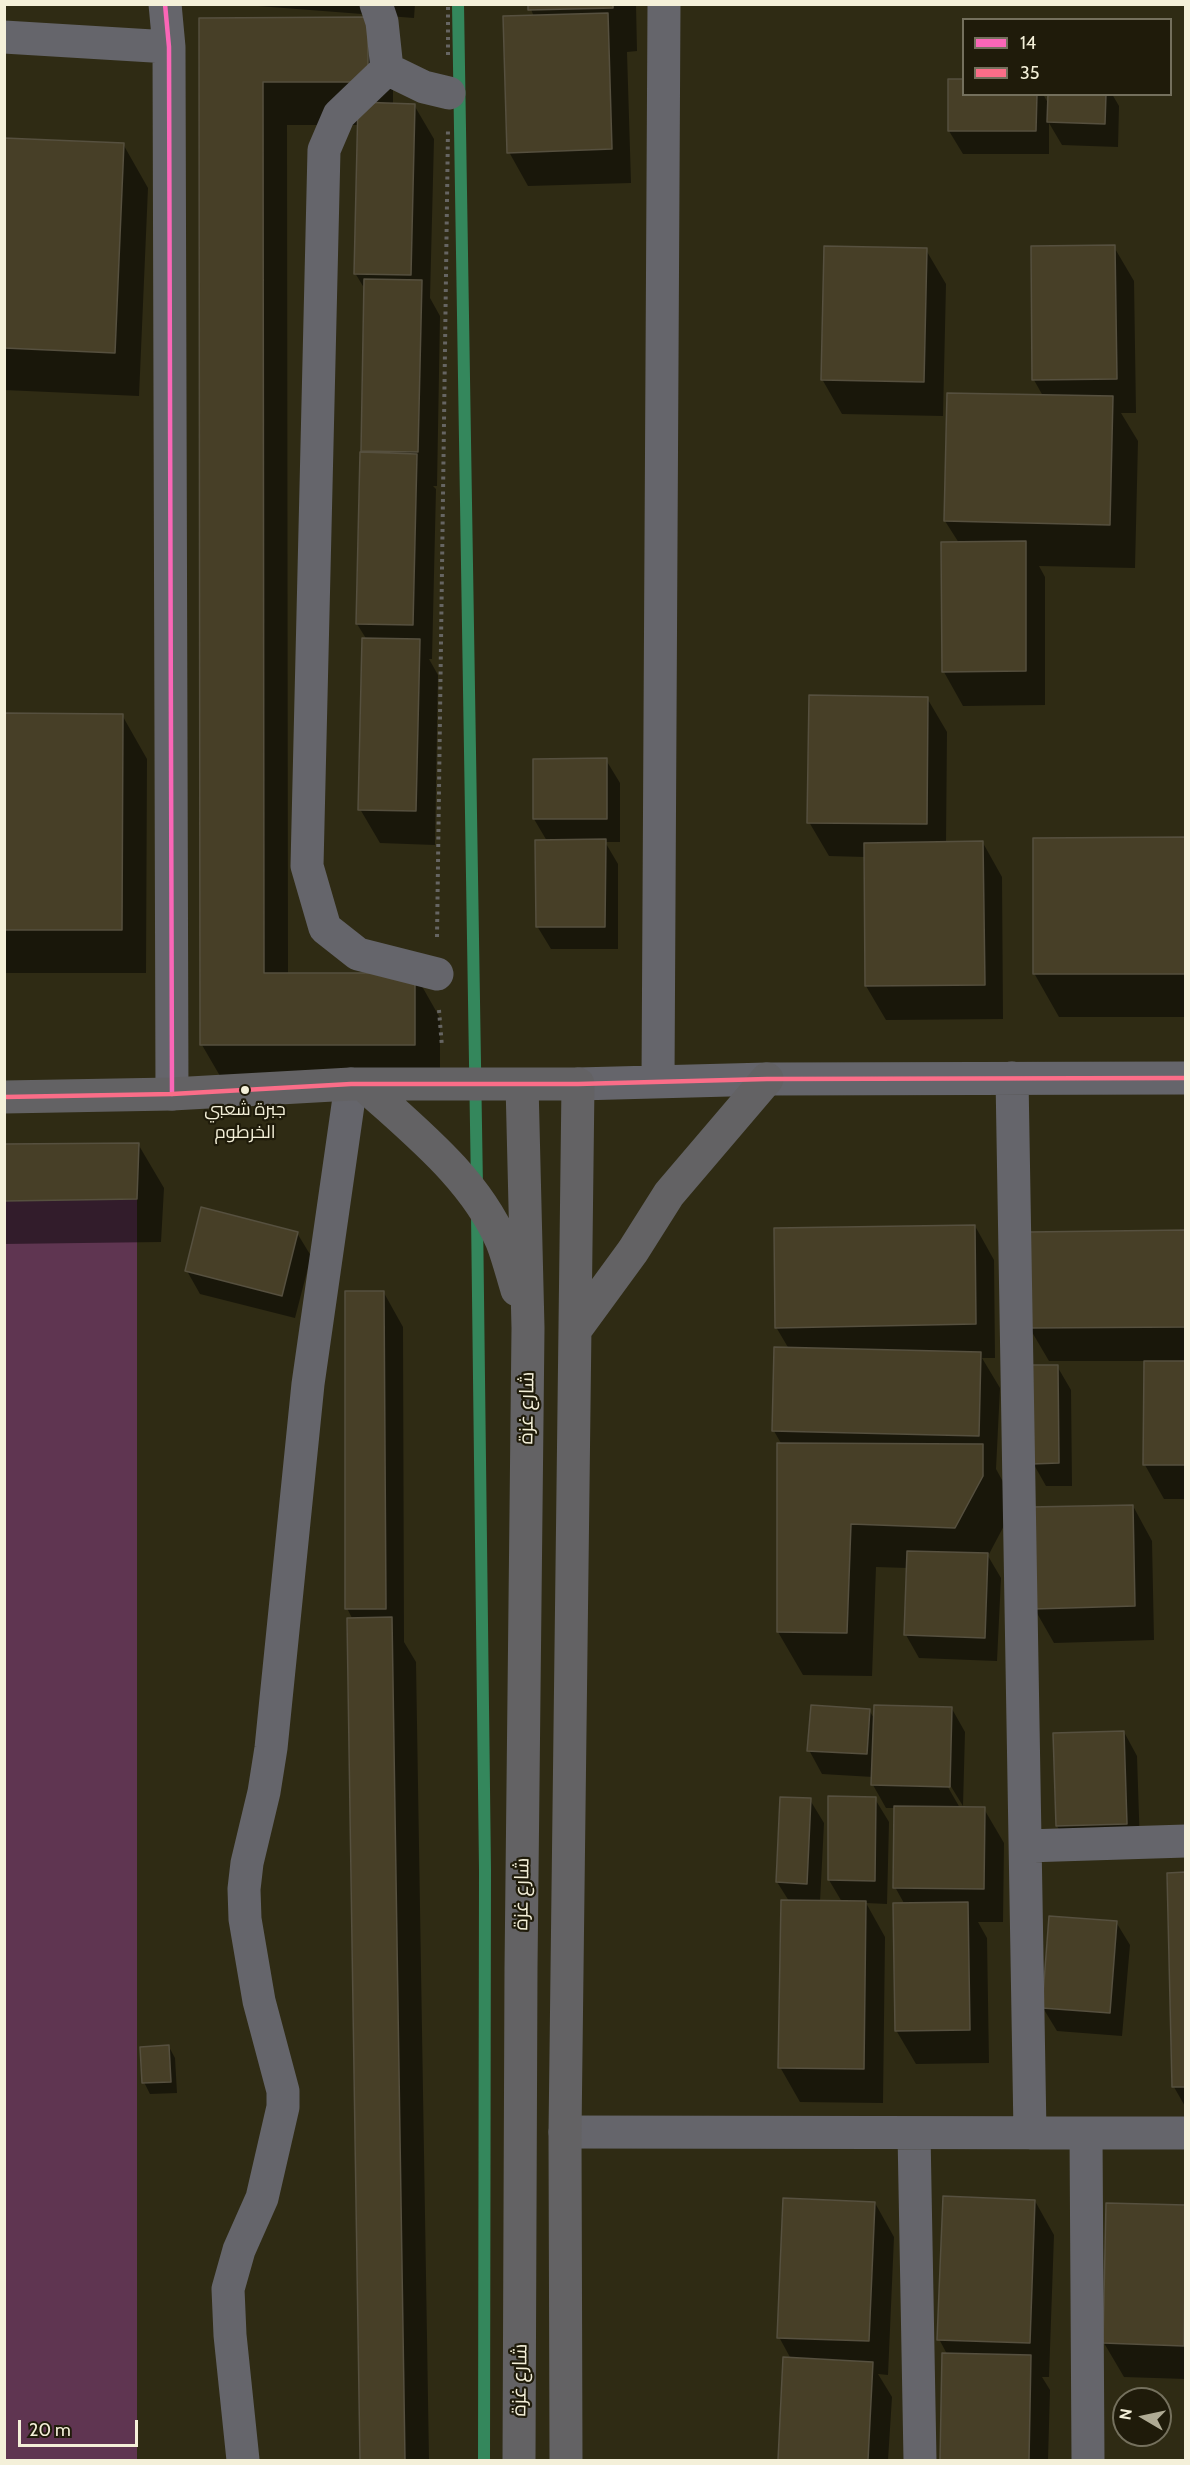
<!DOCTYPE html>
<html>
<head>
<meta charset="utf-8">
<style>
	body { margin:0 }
	#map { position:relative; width:1190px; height:2465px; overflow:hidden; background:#2f2b14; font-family:Cabin,sans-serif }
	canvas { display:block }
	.frame { position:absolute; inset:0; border:6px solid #f4f0d9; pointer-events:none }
	.legend { position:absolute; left:962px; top:18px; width:210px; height:78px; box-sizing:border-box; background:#1f1b0a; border:2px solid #74705d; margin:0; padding:8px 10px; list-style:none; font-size:18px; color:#f4f0d9 }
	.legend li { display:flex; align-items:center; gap:12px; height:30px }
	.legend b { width:30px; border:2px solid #74705d }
	.north { position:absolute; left:1112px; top:2387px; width:60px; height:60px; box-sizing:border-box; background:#1f1b0a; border:2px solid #74705d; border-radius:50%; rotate:279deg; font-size:16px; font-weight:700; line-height:24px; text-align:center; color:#f4f0d9 }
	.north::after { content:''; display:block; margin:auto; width:21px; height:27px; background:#afab94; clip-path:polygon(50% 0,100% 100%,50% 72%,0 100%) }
	.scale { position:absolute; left:18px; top:2420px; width:120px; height:27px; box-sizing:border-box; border:3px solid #f4f0d9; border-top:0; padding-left:8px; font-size:18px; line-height:21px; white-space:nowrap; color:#f4f0d9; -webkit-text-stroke:4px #1f1b0a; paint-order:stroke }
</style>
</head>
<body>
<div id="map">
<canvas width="1190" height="2465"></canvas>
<div class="frame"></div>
<ul class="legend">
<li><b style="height:8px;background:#fa66b7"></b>14</li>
<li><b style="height:8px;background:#fb6d88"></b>35</li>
</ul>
<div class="north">N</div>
<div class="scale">20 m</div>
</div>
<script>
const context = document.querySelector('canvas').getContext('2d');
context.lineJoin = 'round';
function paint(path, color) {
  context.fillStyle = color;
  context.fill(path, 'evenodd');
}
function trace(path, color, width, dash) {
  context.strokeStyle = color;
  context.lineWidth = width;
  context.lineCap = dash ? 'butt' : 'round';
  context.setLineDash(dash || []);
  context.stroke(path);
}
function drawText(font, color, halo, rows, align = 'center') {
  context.font = font + ' Cabin,Cairo,sans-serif';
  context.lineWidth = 4.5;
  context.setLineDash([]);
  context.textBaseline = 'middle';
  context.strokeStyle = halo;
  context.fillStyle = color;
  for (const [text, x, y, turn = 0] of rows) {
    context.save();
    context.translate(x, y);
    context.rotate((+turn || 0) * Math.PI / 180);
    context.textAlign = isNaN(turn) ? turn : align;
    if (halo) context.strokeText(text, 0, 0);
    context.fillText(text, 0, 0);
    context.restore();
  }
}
paint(new Path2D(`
	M139 1143 137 1199V2460H5L4 1144Z`), '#5f3551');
paint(new Path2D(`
	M232 4H415L414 18Z
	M529 4H636L637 51 627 52 631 183 528 186 509 152 534 17Z
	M368 18 393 62V105H414L434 139 430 298 440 316 437 486H433L436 489 432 659H429L438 675 435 845 380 843 360 809 367 640 357 624 364 454 362 450 366 291 355 273 359 125H287L288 975 415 974 440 1018V1088H227L202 1045 201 19Z
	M964 94H1043L1049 105 1050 94H1112L1119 106 1118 147 1062 145 1049 123V154H963L949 131Z
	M4 139 123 144 148 188 139 396 4 390Z
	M1114 247 1134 281 1136 413H1121L1138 441 1135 568 1039 566 1045 577V705L963 706 944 672 959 543 945 521 1043 396 1034 380Z
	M926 250 946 284 943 416 842 414 822 379Z
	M927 698 947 732 946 843H983L1002 877 1003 1019 886 1020 866 986 865 857 829 856 809 822Z
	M4 715H122L147 759 146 973H4Z
	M606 760 620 783V842H605L618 864V949H551L537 926 547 841 534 819Z
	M1186 838V1017H1059L1034 973Z
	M138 1144 164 1188 161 1242 4 1244V1145Z
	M975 1226 994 1260 995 1358H982L1000 1388 996 1469 1007 1489V1520L988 1556 1001 1578 997 1661 919 1658 906 1635 908 1568 876 1567 872 1676 803 1675 778 1632 782 1445 774 1431 789 1349 776 1327Z
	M1186 1232V1499H1164L1145 1465 1146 1361H1049L1029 1327Z
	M297 1233 311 1256 295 1318 200 1294 187 1271Z
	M384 1293 403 1327 404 1642 416 1662 429 2460H362L349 1620H353L347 1608Z
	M1057 1366 1071 1390 1072 1486H1046L1033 1463Z
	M1133 1506 1152 1541 1154 1640 1054 1643 1034 1608Z
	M952 1709 965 1732 963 1806 947 1780 945 1782 960 1808 984 1809 1004 1843 1003 1922H978L987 1938 989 2063 916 2064 896 2030 905 1905 895 1887 896 1808H886L873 1785V1777L822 1774 809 1750 869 1710 875 1720Z
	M1124 1732 1137 1756 1140 1847 1071 1849 1057 1826Z
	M875 1799 889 1822 887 1904 866 1903 885 1937 883 2103 800 2102 780 2067 789 1901 777 1882 810 1800 824 1823 820 1902H842L829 1880Z
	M1168 1874H1186V2108L1174 2087Z
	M1116 1922 1130 1945 1122 2036 1057 2031 1043 2008Z
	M169 2047 175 2058 177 2093 150 2094 144 2082Z
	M1035 2201 1054 2235 1049 2377H1042L1050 2390 1048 2460H942L944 2354H947L939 2339Z
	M875 2203 894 2237 888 2375 878 2374 892 2397 888 2460H780L785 2358 791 2359 779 2337Z
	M1186 2206V2379L1124 2377 1104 2343Z`), '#0007');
trace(new Path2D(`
	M458 4 477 1187
	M477 1214 485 1870 484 2460`), '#34875c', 12);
const building = new Path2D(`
	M528 4H613V8L528 10Z
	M608 13 612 149 507 153 503 16Z
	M368 17V82H263L264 973H415V1045H200L199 18Z
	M948 79H964V94H1037L1036 131H948Z
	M1048 94H1106L1105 124 1047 122Z
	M358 102 415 104 411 275 354 274Z
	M4 138 124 143 115 353 4 348Z
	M1115 245 1117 379 1032 380 1031 246Z
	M824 246 927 248 924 382 821 380Z
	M364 279 422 280 418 452 361 451Z
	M947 393 1113 396 1110 525 944 521Z
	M360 452 417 454 413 625 356 624Z
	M1026 541V671L942 672 941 542Z
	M362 638 420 639 416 811 358 810Z
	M809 695 928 697 927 824 807 823Z
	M4 713 123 714 122 930H4Z
	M607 758V819H533V759Z
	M1186 837V974H1033V838Z
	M606 839 605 927H536L535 840Z
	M983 841 985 985 865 986 864 843Z
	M139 1143 137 1199 4 1201V1144Z
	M201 1207 298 1232 282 1296 185 1271Z
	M975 1225 976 1324 775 1328 774 1228Z
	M1186 1230V1327L1028 1328V1232Z
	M345 1291H384L386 1609H345Z
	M774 1347 981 1352 979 1436 772 1431Z
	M1144 1361H1186V1465H1143Z
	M1030 1365H1058L1059 1463 1031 1464Z
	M777 1443 983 1444V1476L955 1528 851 1524 847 1633 777 1632Z
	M1133 1505 1135 1606 1033 1609 1030 1507Z
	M907 1551 988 1553 985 1638 904 1635Z
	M392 1617 405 2460H360L347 1618Z
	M811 1705 870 1709 867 1754 807 1751Z
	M874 1705 952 1707 950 1787 871 1785Z
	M1124 1731 1127 1824 1056 1826 1053 1733Z
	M828 1796 876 1797 875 1881 828 1880Z
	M780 1797 811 1798 807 1884 776 1882Z
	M894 1806 985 1807 984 1889 893 1888Z
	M1186 1872V2087H1172L1167 1873Z
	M781 1900 866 1901 864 2069 778 2068Z
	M968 1902 970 2030 895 2031 893 1903Z
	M1049 1916 1117 1921 1110 2013 1042 2008Z
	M169 2045 171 2082 142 2083 140 2047Z
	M943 2196 1035 2200 1030 2343 937 2340Z
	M783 2198 875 2202 869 2341 777 2338Z
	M1106 2203 1186 2205 1184 2346 1103 2343Z
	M942 2353 1031 2355 1029 2460H940Z
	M783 2357 873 2362 868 2460H778Z`);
paint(building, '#473f27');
trace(building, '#56503f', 1.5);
trace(new Path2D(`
	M448 55V4
	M437 937 448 128
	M439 1010 442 1047`), '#666562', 4, [3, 4.5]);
trace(new Path2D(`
	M165 4 169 47 172 1094
	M376 4 382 22 387 69 424 87 449 93
	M4 37 169 47
	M387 69 339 115 324 150 307 866 325 928 358 954 437 974
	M1012 1078 1030 2133
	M658 1081 664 4
	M578 1084 767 1079 1186 1078
	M1026 1846 1186 1841
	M565 2132 1186 2133
	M914 2133 920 2460
	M1086 2133 1088 2460
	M243 2460 230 2335 228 2289 239 2250 262 2198 283 2107V2091L259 2001 245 1919 244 1889 247 1863 264 1792 271 1748 308 1384 351 1084`), '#65656b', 33);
trace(new Path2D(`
	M363 1084C414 1131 474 1177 502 1242 508 1257 512 1274 517 1290
	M4 1097 172 1094 351 1084H578L565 2132 566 2460
	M576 1329 633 1251 669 1194 767 1079
	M519 2460 521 1968 528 1328 522 1084`), '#636264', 33);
trace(new Path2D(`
	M165 4 169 47 172 1094`), '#fa66b7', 4.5);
trace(new Path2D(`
	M4 1097 172 1094 351 1084H578L767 1079 1186 1078`), '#fb6d88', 4.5);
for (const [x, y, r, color] of [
	[245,1090,5,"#f4f0d9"]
]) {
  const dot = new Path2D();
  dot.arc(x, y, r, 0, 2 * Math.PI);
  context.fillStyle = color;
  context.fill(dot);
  trace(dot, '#1f1b0a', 2);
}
drawText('18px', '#f4f0d9', '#1f1b0a', [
	["جبرة شعبي",245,1110],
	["الخرطوم",245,1133]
]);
drawText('20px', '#f4f0d9', '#1f1b0a', [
	["شارع غزة",527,1408,-89],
	["شارع غزة",522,1894,-89],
	["شارع غزة",520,2380,-89]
]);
</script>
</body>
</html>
